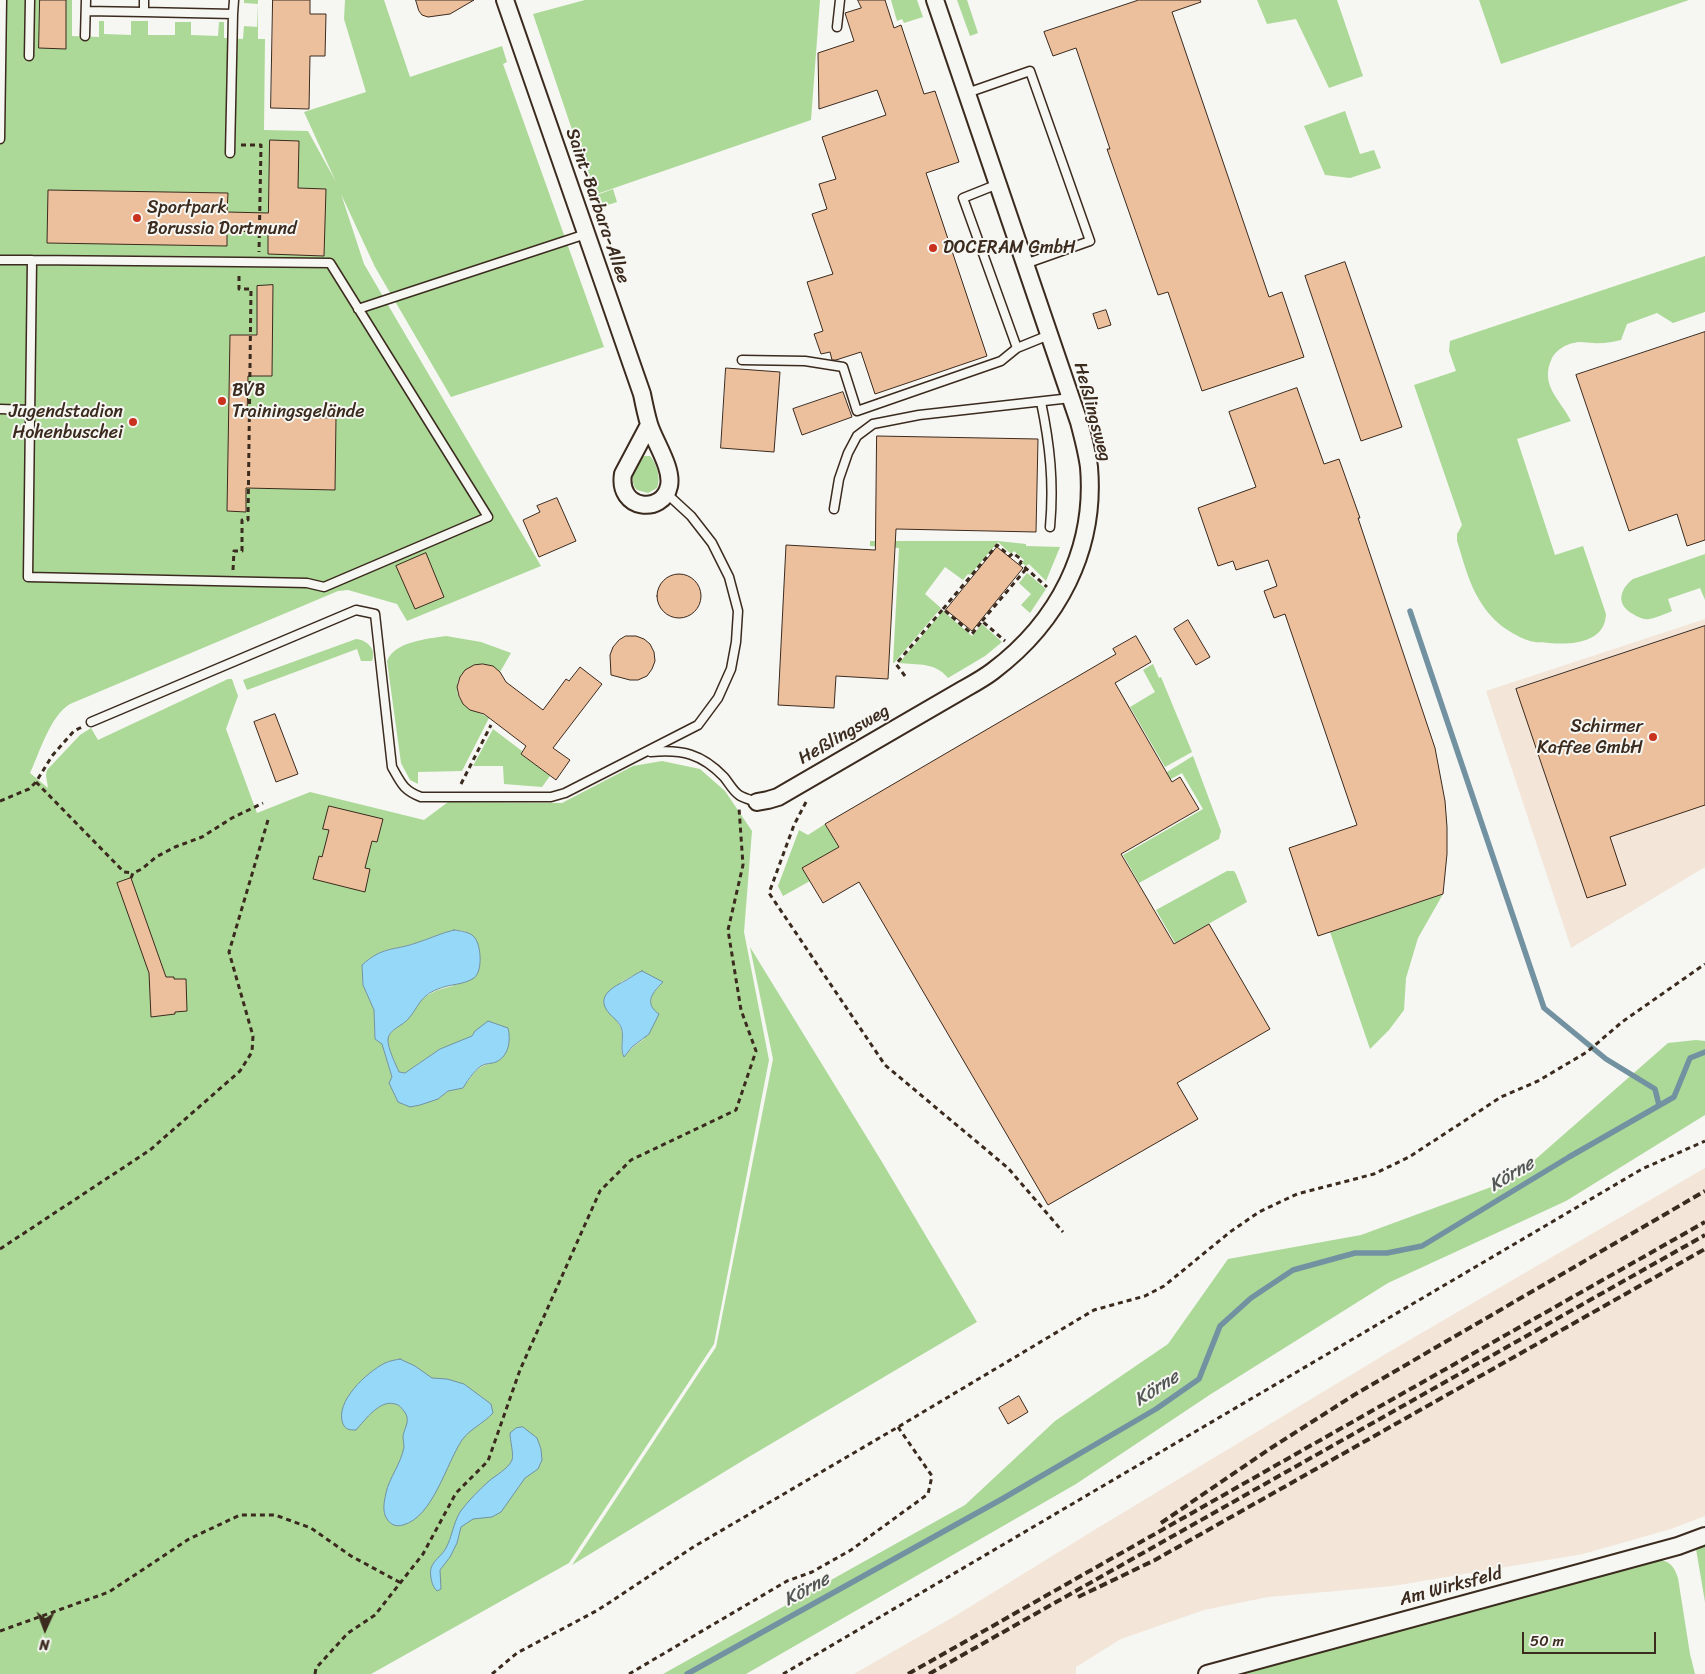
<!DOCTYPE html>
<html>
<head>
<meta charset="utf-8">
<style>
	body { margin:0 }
	#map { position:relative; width:1705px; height:1674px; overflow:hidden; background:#f6f6f2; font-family:Sriracha,sans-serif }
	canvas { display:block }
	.north { position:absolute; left:20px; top:1604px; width:50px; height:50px; -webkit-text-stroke:4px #f6f6f2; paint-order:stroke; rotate:182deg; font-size:14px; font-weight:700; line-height:20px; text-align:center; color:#3b2a1e }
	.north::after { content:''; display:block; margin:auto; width:18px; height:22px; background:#3b2a1e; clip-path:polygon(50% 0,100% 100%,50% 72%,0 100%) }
	.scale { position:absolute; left:1522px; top:1632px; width:134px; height:22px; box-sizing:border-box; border:2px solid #3b2a1e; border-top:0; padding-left:6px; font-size:15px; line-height:18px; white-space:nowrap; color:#3b2a1e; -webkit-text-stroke:4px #f6f6f2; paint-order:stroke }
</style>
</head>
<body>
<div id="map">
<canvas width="1705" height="1674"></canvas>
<div class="north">N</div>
<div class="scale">50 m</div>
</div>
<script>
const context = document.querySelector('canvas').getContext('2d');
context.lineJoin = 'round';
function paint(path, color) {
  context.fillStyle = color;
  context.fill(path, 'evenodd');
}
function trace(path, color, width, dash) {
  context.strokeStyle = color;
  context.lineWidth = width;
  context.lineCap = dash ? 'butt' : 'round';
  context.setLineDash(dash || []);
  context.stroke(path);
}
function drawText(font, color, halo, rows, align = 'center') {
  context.font = font + ' Sriracha,sans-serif';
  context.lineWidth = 4;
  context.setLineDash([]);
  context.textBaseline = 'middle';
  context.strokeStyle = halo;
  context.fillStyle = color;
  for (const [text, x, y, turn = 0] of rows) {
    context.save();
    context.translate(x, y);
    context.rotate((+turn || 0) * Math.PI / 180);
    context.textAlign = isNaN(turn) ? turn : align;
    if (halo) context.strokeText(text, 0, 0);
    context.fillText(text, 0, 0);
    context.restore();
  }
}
paint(new Path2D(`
	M1705 619V867L1571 948 1486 691Z
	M1705 1168V1516L1671 1529 1583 1554 1393 1586 1268 1597 1204 1610 1121 1639 1076 1667V1674H854L955 1616 1096 1529 1394 1349Z`), '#f3e6d8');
paint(new Path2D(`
	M0 0H72V36L99 37V21H104V34L131 35V21H148V35H175V22H191V35L218 36 219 22H224V38L243 39 244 26 257 27 258 4 244 3V0H258V39H265L264 130 308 131 336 182 304 112 366 92 344 19 345 0H384L410 77 502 46 507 62 503 64 604 347 451 397 375 267 341 194 364 264 541 566 407 621 397 604 348 590 338 591 70 704C50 716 40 752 30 773L48 788 46 775 47 770 80 735 91 728 98 740 228 679H232L238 696 226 729 257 813 310 792 424 820 448 802 562 803 633 766 662 761 700 769 725 791 752 831 744 932 769 1060 714 1344 569 1563 371 1674H0ZM454 930 465 931 453 986C438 989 424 994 415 1008 412 1013 410 1017 406 1021 400 1026 389 1031 388 1039 387 1047 396 1065 399 1072L405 1073 440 1049 473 1036 496 1062C476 1066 475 1072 463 1088L448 1091 438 1099 392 1077 382 1044 375 1039 374 1010 363 985 362 965C383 946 392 951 416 943 429 939 441 933 454 930ZM638 973 663 982 652 994 650 1002 653 1010 644 1039 633 1047 624 1057C619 1049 623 1042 622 1033 621 1023 612 1016 606 1009L621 982Z
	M585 0H820L811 120 594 195 533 14Z
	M891 0H917L923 17 904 23 902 19 897 21Z
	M957 0H967L978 33 970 36Z
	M1257 0H1337L1363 76 1329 88 1296 19 1267 24Z
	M1479 0H1689L1501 64Z
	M1345 111 1360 154 1374 150 1381 168 1350 178 1325 175 1304 126Z
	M613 189 617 202 598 208 594 196Z
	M1705 256V312L1673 323 1657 313 1627 324 1621 340C1612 342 1603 344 1593 343 1587 343 1580 341 1574 343 1566 344 1556 350 1552 358 1539 385 1560 399 1571 421L1517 439 1555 555 1583 546 1606 614C1605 643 1572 645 1549 643 1543 642 1536 643 1530 641 1517 637 1501 627 1492 617 1471 594 1466 569 1457 541V534L1462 525 1414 385 1456 371 1449 351 1450 341Z
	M643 456H650C657 464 661 478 657 488L648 493 637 490C628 480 634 465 643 456Z
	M870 541H998L1026 544V546L1060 547 1046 581 1029 564 1026 566 1022 563 1024 560 1014 551 1011 554 998 542 970 575 968 574 963 580 945 567 925 594 941 608 894 663H893L899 548 870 546Z
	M1705 554V600L1700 588 1668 599 1672 611C1665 614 1656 618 1649 619 1643 620 1638 617 1633 614 1616 605 1619 590 1633 579Z
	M1027 573 1046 589 1030 613 1021 605 1031 594 1019 583Z
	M943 611 972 636 982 624 1002 642 985 656 948 678C935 662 918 665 899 663Z
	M446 636 481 642 511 653 500 672C473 651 444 681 463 703 468 710 482 713 489 718L462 771 418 772V784L410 780 401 763 387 661C395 641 428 639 446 636Z
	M356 639C367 640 377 649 372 661H361L357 649 247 690 243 680Z
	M1153 664 1159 678 1161 677 1192 752 1165 767 1130 707 1155 692 1143 670Z
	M493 729 522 751 521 754 550 776 542 787 504 784 503 766H473Z
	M1193 756 1221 831 1219 839 1139 883 1123 855 1203 809 1182 773 1162 784 1159 777Z
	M825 824 839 847 803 868 810 881 783 896 778 886 799 830 808 835Z
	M1227 871H1234L1236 874 1247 902 1175 943 1156 910Z
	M1443 894 1418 938 1406 978 1404 1010 1389 1030 1370 1049 1330 932Z
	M750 947 882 1162 977 1322 747 1458 572 1565 716 1347 773 1059Z
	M1696 1040 1705 1041V1115L1566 1201 1388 1283 1211 1394 1076 1484 746 1674H663L965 1505 1055 1421 1168 1344 1228 1259 1361 1235 1513 1179 1668 1043Z
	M1705 1545V1602L1696 1549Z
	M1660 1560C1671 1561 1675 1569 1678 1578L1690 1654 1695 1674H1227Z`), '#acd998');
const water = new Path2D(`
	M454 930C461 931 471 932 475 938 481 946 483 971 474 978 464 985 449 984 438 989 420 996 419 1006 409 1018 403 1026 389 1029 388 1039 387 1047 396 1065 399 1072L405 1073 440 1049 472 1036 475 1031 488 1021 508 1028C511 1040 509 1056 496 1062 491 1064 486 1063 481 1066 473 1072 468 1080 463 1088L448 1091 438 1099 420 1105 410 1107 398 1102 389 1083 392 1077 382 1044 375 1039 374 1010 363 985 362 965C383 946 393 951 416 943 429 939 441 933 454 930Z
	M642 971 663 982C653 992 643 1003 659 1014L649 1034 632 1047 624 1057C619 1048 625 1037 621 1027 618 1020 610 1016 606 1009 597 993 618 985 628 979 633 976 637 973 642 971Z
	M400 1359 415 1366 432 1378 447 1379 464 1384 491 1404 493 1413C484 1423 470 1429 462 1440 446 1464 433 1517 403 1525 396 1527 391 1525 387 1519 382 1512 384 1502 386 1493 389 1478 401 1464 404 1447 404 1444 403 1440 403 1436 405 1426 411 1420 404 1411 401 1408 400 1405 395 1404 380 1399 365 1420 356 1430 350 1430 346 1430 343 1424 334 1402 367 1372 385 1363 389 1361 395 1360 400 1359Z
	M523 1427 537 1438 541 1449 542 1460 538 1469 525 1478 501 1512 492 1517 473 1519 461 1527 457 1543 450 1557 440 1570 441 1589 437 1591C433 1587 432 1583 431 1578 428 1562 439 1560 446 1548 452 1537 453 1524 460 1512 468 1501 479 1490 489 1481 496 1475 508 1469 512 1460 514 1454 510 1441 510 1433L516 1428Z`);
paint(water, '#96d8f8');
trace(water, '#7292a1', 1);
trace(new Path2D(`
	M1410 611 1544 1008 1606 1059 1655 1089 1659 1105
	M687 1674 1002 1499 1156 1409 1199 1379 1220 1326 1251 1298 1293 1270 1355 1253H1387L1422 1246 1569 1157 1674 1097 1690 1058 1705 1052`), '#7292a1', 5.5);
const building = new Path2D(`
	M40 0H66V49L39 48Z
	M273 0H310V14H326L325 56H310L309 109 271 108Z
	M416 0H474L450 14 428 17 422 15 419 11Z
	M858 0H885L894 28 901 25 924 94 935 91 959 162 926 173 987 356 875 394 861 352 836 360H832L830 352 821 354 814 334 823 331 807 282 833 274 812 214 827 209 819 184 836 179 822 137 886 115 877 90 819 109 818 53 854 41 845 13 861 8Z
	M1139 0H1200L1201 2 1172 12 1269 297 1282 292 1304 357 1202 391 1168 292 1158 295 1107 149H1110L1076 48 1053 56 1044 32Z
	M270 140 299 141 298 188 326 189 324 256 268 254V232L227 231V246L47 243 48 190 228 193 227 212 268 213Z
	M1345 262 1402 427 1361 441 1305 276Z
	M273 285 272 376H248L247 416 336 418 335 490 246 488V512L227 511 230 335H257V286Z
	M1106 310 1111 325 1098 329 1093 314Z
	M1705 332V540L1687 546 1677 514 1629 531 1576 375Z
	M726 368 780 372 774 452 721 448Z
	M1297 388 1324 464 1339 459 1360 518H1358L1435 748 1445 801 1447 827V854L1443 894 1318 936 1289 848 1357 825 1285 614 1274 618 1264 591 1277 586 1268 560 1236 570 1233 561 1218 566 1198 508 1256 487 1229 412Z
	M843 392 852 417 802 435 793 409Z
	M877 436 1038 439 1036 532 896 529 888 679 836 676 834 708 778 705 786 545 875 550Z
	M557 498 576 541 539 557 523 520 540 512 537 506Z
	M997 547 1023 568 972 631 946 610Z
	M426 553 444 597 415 609 396 566Z
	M657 596a22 22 0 1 1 44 0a22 22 0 1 1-44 0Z
	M1188 620 1210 657 1196 665 1174 629Z
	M1705 626V805L1610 837 1626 885 1587 898 1516 689Z
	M626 636H636L644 639 650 644 654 652 655 661 652 669 647 676 638 680H630L611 675 610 655 613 647 619 640Z
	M1136 636 1151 662 1115 683 1172 782 1180 777 1199 809 1121 854 1174 944 1209 924 1270 1029 1177 1083 1198 1119 1048 1205 859 882 823 903 802 868 839 847 825 824 1116 654 1113 649Z
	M483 664 493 666 500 672 506 682 543 710 566 679 569 681 580 667 602 684 553 748 570 760 556 780 521 754 526 746 484 714 470 710 463 704 459 696 457 687 460 677 465 670 474 665Z
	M275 714 298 774 276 782 254 722Z
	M329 806 383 819 377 842 372 841 365 868 370 869 365 892 313 879 319 856 322 857 329 830 323 829Z
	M131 878 166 977H174V979H186L187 1011 175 1012V1014L151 1017 149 973 117 883Z
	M1019 1396 1028 1412 1008 1424 999 1408Z`);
paint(building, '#edc09d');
trace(building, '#3b2a1e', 1);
const lane = new Path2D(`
	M86 11 144 12V0
	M144 12 233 14 230 153
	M233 14 234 0
	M837 27 840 0
	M85 36 86 0
	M29 56 30 0
	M967 93 1030 71 1090 241 1025 264
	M0 139 2 0
	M998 184 963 198 1017 348
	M0 260H32L240 262 330 263 488 517 324 587 307 583 28 577 32 260
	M358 309 586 234
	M742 360 805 361 843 367 857 411 1001 361 1017 348 1049 335
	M1041 402C1050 445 1054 483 1050 527
	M0 409 30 410
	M834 509 839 479 848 453 857 436 873 424 919 415 1071 398
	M91 722 356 610 375 614 392 767C401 783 403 790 421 797H551L565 793 698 725 718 698 731 669 736 642 738 611 729 577 712 543 691 516 666 493
	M651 752C682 749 702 754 724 777 729 783 733 791 739 795 743 798 751 800 757 802`);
const street = new Path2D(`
	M505 0 642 394C644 404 646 414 649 424 654 441 673 468 669 486 663 515 617 510 623 474L649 425
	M757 802 768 800 778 797 964 689C973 684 984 678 993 671 1058 622 1096 550 1089 467 1087 452 1083 437 1079 422L935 0
	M1207 1674 1678 1546 1705 1536`);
trace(lane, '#3b2a1e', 11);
trace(street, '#3b2a1e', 20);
trace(new Path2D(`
	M241 145H261L259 252
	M233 570 234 551H242V520H248L251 289H239V273
	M943 609 997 545 1010 556 1013 553 1022 560 1020 563 1047 587
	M982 621 1026 569
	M905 676 896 664 943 609 972 634 982 621 1005 641
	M36 782 124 872 133 873
	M461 784 491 725
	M0 801 29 789 36 782 52 756 74 731 82 727
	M806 802 794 825 769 893 885 1065 1008 1168 1063 1232
	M131 878 133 873 142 869 156 857 175 847 202 837 232 818 263 803
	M0 1249 150 1150 240 1071 252 1052 253 1036 229 952 268 820
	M0 1631 109 1592 189 1539 240 1515H275L311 1528 351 1556 401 1583
	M315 1674 316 1668 348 1633 375 1615 423 1554 456 1493 488 1461 520 1370 600 1191 631 1160 736 1110 756 1051 741 1010 728 930 743 865 739 808
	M492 1674 517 1653 598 1610 695 1546 898 1427 1094 1310 1145 1296 1164 1286 1230 1232 1259 1212 1297 1194 1374 1174 1409 1157 1501 1097 1538 1081 1587 1052 1622 1022 1705 964
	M629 1674 787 1581 812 1572 851 1550 928 1494 932 1476 898 1427
	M783 1674 1642 1169 1705 1141`), '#3b2a1e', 3, [5, 4]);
trace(lane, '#f6f6f2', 8);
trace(street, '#f6f6f2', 16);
trace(new Path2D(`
	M1161 1523 1271 1448 1354 1395 1705 1191
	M1078 1597 1155 1560 1705 1249
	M908 1674 1705 1222
	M929 1674 1705 1235`), '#3b2a1e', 4, [8, 4]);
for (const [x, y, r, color] of [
	[137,218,5,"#c8321e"],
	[933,248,5,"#c8321e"],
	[222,401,5,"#c8321e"],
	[133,422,5,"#c8321e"],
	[1653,737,5,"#c8321e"]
]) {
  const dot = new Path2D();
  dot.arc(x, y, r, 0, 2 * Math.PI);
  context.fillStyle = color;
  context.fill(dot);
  trace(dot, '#f6f6f2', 2);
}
drawText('18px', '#3b2a1e', '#f6f6f2', [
	["Saint-Barbara-Allee",597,206,71],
	["Heßlingsweg",1092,412,75],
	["Heßlingsweg",844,735,-30],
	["Am Wirksfeld",1451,1587,-15]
]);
drawText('18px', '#3b2a1e', '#f6f6f2', [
	["Sportpark",147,208],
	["Borussia Dortmund",147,229],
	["DOCERAM GmbH",943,248],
	["BVB",232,391],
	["Trainingsgelände",232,412],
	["Jugendstadion",123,412,"right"],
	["Hohenbuschei",123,433,"right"],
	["Schirmer",1643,727,"right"],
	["Kaffee GmbH",1643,748,"right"]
], 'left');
drawText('italic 19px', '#525654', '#f6f6f2', [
	["Körne",1512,1175,-31],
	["Körne",1157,1389,-33],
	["Körne",807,1590,-29]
]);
</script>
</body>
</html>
